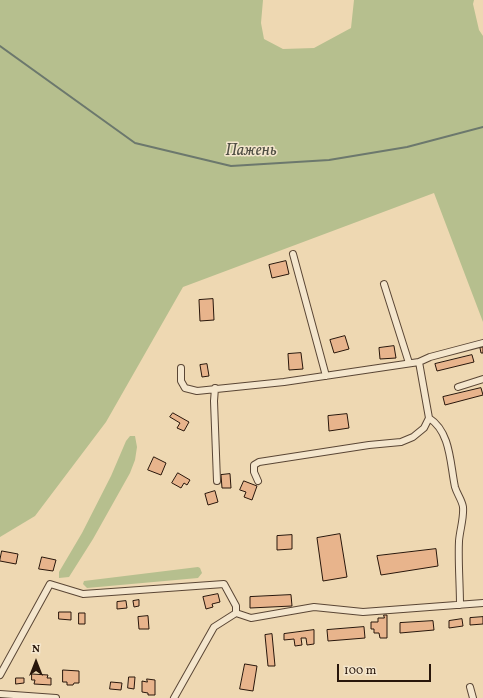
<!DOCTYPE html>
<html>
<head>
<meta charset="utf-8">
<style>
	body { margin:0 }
	#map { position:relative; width:483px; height:698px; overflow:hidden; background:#eed8b2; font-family:Vollkorn,serif }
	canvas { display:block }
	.north { position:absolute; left:16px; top:642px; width:40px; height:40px; -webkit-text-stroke:3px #f4e6cd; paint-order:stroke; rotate:0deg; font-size:11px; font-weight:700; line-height:16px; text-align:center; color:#28160b }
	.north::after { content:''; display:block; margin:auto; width:14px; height:18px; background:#28160b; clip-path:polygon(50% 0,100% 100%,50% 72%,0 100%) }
	.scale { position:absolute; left:337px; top:664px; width:94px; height:18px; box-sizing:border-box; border:2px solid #28160b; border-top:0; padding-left:5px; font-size:12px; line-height:14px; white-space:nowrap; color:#28160b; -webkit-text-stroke:3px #f4e6cd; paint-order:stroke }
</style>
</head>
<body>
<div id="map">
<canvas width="483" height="698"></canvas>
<div class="north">N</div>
<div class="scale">100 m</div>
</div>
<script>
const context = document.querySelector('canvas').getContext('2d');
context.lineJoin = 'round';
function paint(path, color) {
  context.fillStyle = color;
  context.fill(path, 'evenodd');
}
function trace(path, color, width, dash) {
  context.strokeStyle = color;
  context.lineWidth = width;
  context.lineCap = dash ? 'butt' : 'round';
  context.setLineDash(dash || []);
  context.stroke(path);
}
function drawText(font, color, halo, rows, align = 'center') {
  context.font = font + ' Vollkorn,serif';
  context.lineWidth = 3;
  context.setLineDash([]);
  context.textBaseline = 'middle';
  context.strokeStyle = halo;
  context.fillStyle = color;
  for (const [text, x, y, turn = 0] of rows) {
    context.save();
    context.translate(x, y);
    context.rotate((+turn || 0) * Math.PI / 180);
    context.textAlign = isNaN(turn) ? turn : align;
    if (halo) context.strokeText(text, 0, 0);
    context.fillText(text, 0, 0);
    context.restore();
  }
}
paint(new Path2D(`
	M0 0H263L261 23 264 39 283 49 314 48 351 28 354 0H474L473 4 479 30 483 36V322L434 193 183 287 106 422 35 516 0 537Z
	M130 436H135L137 447 135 460 130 473 93 539 69 577 59 578V572L82 533 111 476 126 441Z
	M198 567 200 568 202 573 198 578 87 588 83 584 84 581Z`), '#b6bf8e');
trace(new Path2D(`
	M0 46 135 143 231 166 329 160 407 147 483 127`), '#6c786d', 2);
const building = new Path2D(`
	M286 261 289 274 272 278 269 265Z
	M213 299 214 320 200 321 199 300Z
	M345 336 349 349 334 353 330 340Z
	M394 346 396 358 380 359 379 348Z
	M483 347V353H481L480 348Z
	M301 353 303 369 289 370 288 354Z
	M472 355 474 362 437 371 435 364Z
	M207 364 209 376 202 377 200 365Z
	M481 388 483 395 445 405 443 397Z
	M173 413 189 422 184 431 177 428 180 423 170 417Z
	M347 414 349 428 329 431 328 416Z
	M154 457 166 463 161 475 148 470Z
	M178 473 190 480 187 485 184 483 181 488 172 483Z
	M230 474 231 488H222L221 475Z
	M244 481 257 486 252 500 244 497 246 492 240 490Z
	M215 491 218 502 208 505 205 494Z
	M340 534 347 577 323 581 317 538Z
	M292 535V549L277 550V536Z
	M436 549 438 566 381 575 377 556Z
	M2 551 18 554 16 564 0 561Z
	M42 557 56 560 53 571 39 569Z
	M218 594 220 602 212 604 213 607 206 609 203 597Z
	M291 595 292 606 250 608V597Z
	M139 600V606L134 607 133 601Z
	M126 601 127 608 117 609V602Z
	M59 612H71V620L59 619Z
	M79 613H85V624H79Z
	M384 615H387V638H380L379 633H374V629H371V622H378V618H384Z
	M148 616 149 629H139L138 617Z
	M483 617V624L470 625V618Z
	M462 619 463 626 449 628V621Z
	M433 621 434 630 400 633V623Z
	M364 627 365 638 328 641 327 630Z
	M314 630V644L307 645 306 638H301L302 645 295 646 294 639 284 640V634Z
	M272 634 275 666H268L265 635Z
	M245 664 257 666 253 691 240 689Z
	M63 670 79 671V683H74L73 685H67V682H63Z
	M32 674 48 675 47 678H51V685L34 684 35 680H32Z
	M129 677H135L134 689 128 688Z
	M16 678H24V683L16 684Z
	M147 679 155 680V695H148V693L142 692V681L147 682Z
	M111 682 122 683 121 690 110 689Z`);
paint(building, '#e8b48c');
trace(building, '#28160b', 1);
const street = new Path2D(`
	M293 254 326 376
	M384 284 409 363
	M181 368V381L185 388 197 391 284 382 419 362 430 357 483 343
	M458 387 483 379
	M215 388 214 401 217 481
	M429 418C451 432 450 464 455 487 457 494 462 500 463 507 464 518 460 529 459 541 458 562 460 584 460 605
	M258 481 254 472V465L259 462 369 445 401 442 413 437 424 428 429 418 419 362
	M0 675 50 584 83 594 224 584 236 606V613
	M470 687 473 698
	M0 694 56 698
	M174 698 214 627 236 613 251 618 314 607 363 612 483 603`);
trace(street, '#5a4635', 8);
trace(street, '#f4e6cd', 6);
drawText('italic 16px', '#504f44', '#f4e6cd', [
	["Пажень",251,152]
]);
</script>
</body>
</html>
